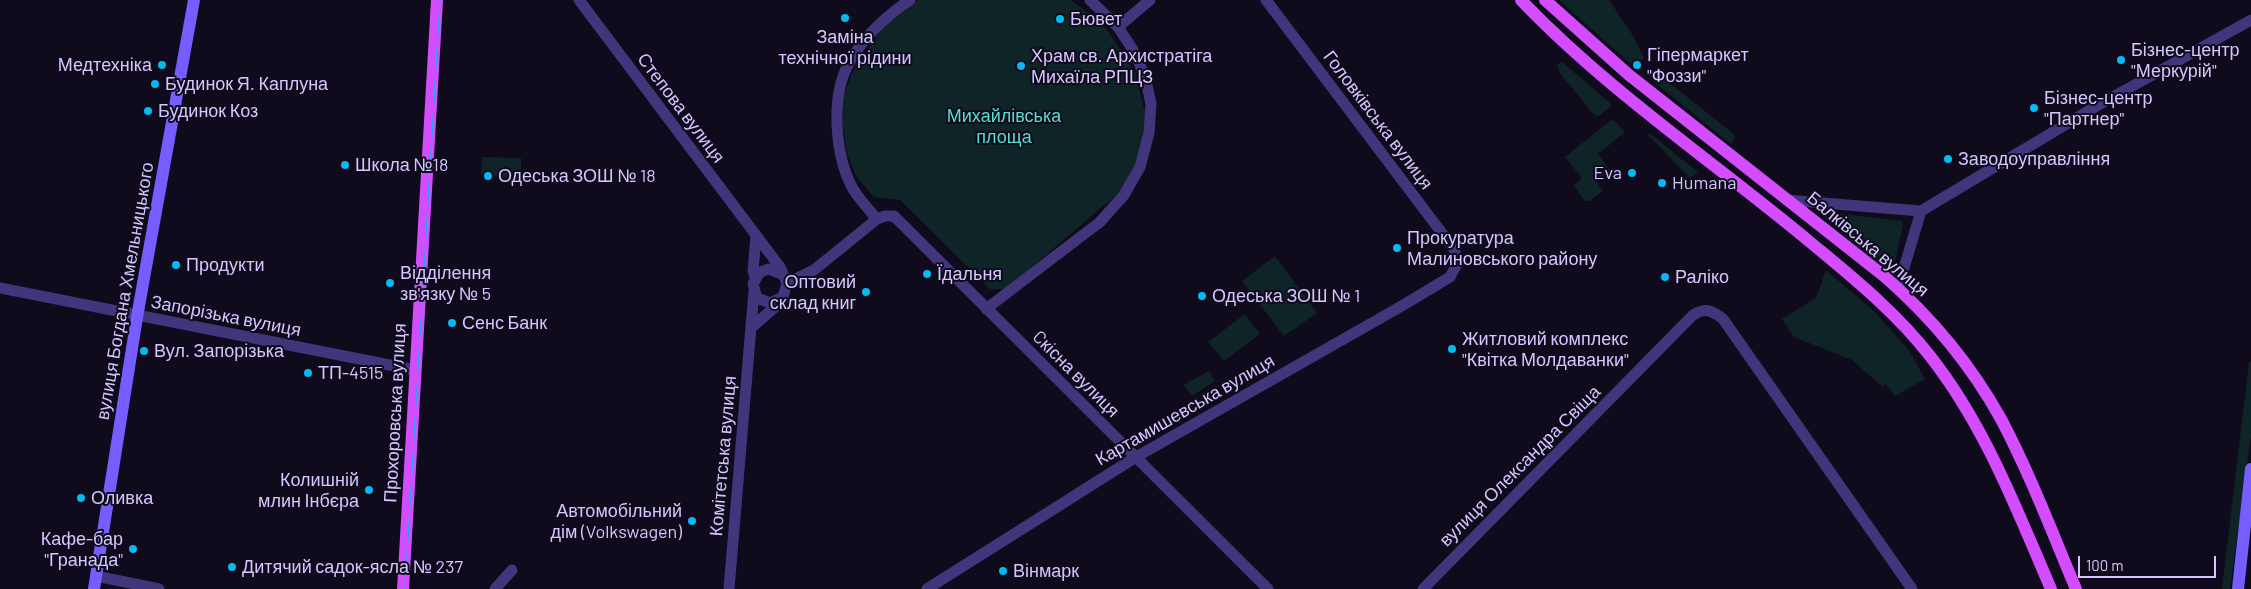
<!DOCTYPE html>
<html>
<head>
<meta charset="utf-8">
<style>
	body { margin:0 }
	#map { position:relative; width:2251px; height:589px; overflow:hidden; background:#100b1c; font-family:Barlow,sans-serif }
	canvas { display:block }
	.scale { position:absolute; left:2078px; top:556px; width:138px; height:22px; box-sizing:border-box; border:2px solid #d4c6ff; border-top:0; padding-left:6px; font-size:15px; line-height:18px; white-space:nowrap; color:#d4c6ff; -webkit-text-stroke:4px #100b1c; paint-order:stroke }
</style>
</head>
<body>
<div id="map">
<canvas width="2251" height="589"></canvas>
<div class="scale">100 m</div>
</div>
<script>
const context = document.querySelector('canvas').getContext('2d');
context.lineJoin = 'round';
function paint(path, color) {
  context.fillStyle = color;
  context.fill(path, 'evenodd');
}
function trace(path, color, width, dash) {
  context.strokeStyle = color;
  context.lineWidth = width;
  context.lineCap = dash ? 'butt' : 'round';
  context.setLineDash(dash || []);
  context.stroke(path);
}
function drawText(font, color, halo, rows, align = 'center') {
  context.font = font + ' Barlow,sans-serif';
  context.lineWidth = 4;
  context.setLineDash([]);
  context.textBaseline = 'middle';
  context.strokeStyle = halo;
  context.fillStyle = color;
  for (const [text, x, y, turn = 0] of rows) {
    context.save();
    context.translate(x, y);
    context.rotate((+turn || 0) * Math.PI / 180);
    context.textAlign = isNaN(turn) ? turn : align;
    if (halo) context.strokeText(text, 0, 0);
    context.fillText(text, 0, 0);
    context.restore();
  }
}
paint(new Path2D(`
	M918 0H1071L1104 25 1135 72 1145 113 1144 146 1129 184 1006 289H990L900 200 874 197 856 176 847 154 843 126V98L852 73 885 24Z
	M1559 0H1609L1635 39 1644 58 1637 66H1633Z
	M1562 62 1612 105 1599 116 1594 115 1559 72 1557 65Z
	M1658 78H1663L1734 134 1735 138 1731 144 1654 82Z
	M1611 120 1615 121 1625 132 1598 154 1610 170 1596 181 1603 191 1589 201H1585L1574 186 1582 178 1565 157Z
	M1647 134 1653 136 1698 172 1690 178Z
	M482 157 521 158V177L481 176Z
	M1817 211 1902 221 1903 226 1892 275Z
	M1275 256 1317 313 1284 336 1242 281Z
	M1826 270 1876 313 1910 352 1925 379 1895 396 1886 384 1883 387 1852 360 1794 337 1782 319 1816 298Z
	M1245 314 1260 334 1224 361 1208 342Z
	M2249 362H2251V436L2230 589H2222Z
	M1209 371 1215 381 1192 396 1183 385Z`), '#0e2426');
trace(new Path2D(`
	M579 0 780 267 787 283 783 297 770 303 757 298 753 284 760 272 769 269 782 274
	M1118 27 1150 0
	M1786 200 1921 211
	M1921 211 2095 107 2251 20
	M877 219C869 210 860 200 853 189 835 156 830 97 849 63 863 38 886 16 910 0
	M755 277 753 271 756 236
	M787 283 814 270 877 219 885 216H894L1268 589
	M0 288 415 370
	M1898 288 1921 211
	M986 309 1100 222 1124 195 1140 167 1149 133 1151 104 1145 76 1133 50 1118 27 1090 0
	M752 327 775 307 778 301
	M96 576 159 589
	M495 589 512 570
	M729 589 754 291
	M927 589 1136 457 1400 307 1450 277 1458 262 1454 249 1266 0
	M1423 589 1692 316C1704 307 1712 310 1723 319L1912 589`), '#41357c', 11);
trace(new Path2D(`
	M94 589 137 317 194 0
	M2238 589 2251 469`), '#765dff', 12);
trace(new Path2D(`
	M1521 0C1608 91 1714 162 1810 242 1852 277 1896 312 1930 356 1985 426 2016 508 2051 589
	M1545 0 1629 75 1884 276C1930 316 1971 365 2001 419 2030 474 2052 532 2076 589
	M403 589 437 0`), '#d34dff', 12);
trace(new Path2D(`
	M405 589 440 0`), '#00bbf1', 1);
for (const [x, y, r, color] of [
	[845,18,5,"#00bbf1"],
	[1060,19,5,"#00bbf1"],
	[2121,60,5,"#00bbf1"],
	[162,65,5,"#00bbf1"],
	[1637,65,5,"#00bbf1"],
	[1021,66,5,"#00bbf1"],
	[155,84,5,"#00bbf1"],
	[2034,108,5,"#00bbf1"],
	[148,111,5,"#00bbf1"],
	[1948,159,5,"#00bbf1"],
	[345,165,5,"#00bbf1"],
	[1632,173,5,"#00bbf1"],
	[488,176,5,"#00bbf1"],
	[1662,183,5,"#00bbf1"],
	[1397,248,5,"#00bbf1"],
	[176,265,5,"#00bbf1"],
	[927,274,5,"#00bbf1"],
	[1665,277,5,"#00bbf1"],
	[390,283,5,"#00bbf1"],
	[866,292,5,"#00bbf1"],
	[1202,296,5,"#00bbf1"],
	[452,323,5,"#00bbf1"],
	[1452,349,5,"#00bbf1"],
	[144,351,5,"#00bbf1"],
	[308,373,5,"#00bbf1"],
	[369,490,5,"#00bbf1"],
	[81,498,5,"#00bbf1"],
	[692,521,5,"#00bbf1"],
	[133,549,5,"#00bbf1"],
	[232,567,5,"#00bbf1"],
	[1003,571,5,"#00bbf1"]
]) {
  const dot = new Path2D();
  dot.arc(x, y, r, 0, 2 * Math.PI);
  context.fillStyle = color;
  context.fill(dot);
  trace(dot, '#100b1c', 2);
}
drawText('18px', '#d4c6ff', '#100b1c', [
	["Бювет",1070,19],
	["Заміна",845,37,"center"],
	["технічної рідини",845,58,"center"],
	["Бізнес-центр",2131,50],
	["\"Меркурій\"",2131,71],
	["Гіпермаркет",1647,55],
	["\"Фоззи\"",1647,76],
	["Храм св. Архистратіга",1031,56],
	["Михаїла РПЦЗ",1031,77],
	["Медтехніка",152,65,"right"],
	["Будинок Я. Каплуна",165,84],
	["Бізнес-центр",2044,98],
	["\"Партнер\"",2044,119],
	["Будинок Коз",158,111],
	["Заводоуправління",1958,159],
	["Школа №18",355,165],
	["Eva",1622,173,"right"],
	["Одеська ЗОШ № 18",498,176],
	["Humana",1672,183],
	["Прокуратура",1407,238],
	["Малиновського району",1407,259],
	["Продукти",186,265],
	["Відділення",400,273],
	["зв'язку № 5",400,294],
	["Їдальня",937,274],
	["Раліко",1675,277],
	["Оптовий",856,282,"right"],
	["склад книг",856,303,"right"],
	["Одеська ЗОШ № 1",1212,296],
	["Сенс Банк",462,323],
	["Житловий комплекс",1462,339],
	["\"Квітка Молдаванки\"",1462,360],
	["Вул. Запорізька",154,351],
	["ТП-4515",318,373],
	["Колишній",359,480,"right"],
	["млин Інбєра",359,501,"right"],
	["Оливка",91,498],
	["Автомобільний",682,511,"right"],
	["дім (Volkswagen)",682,532,"right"],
	["Кафе-бар",123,539,"right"],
	["\"Гранада\"",123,560,"right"],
	["Дитячий садок-ясла № 237",242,567],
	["Вінмарк",1013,571]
], 'left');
drawText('18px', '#d4c6ff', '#100b1c', [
	["Степова вулиця",681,108,53],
	["Головківська вулиця",1378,120,53],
	["Балківська вулиця",1868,244,40],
	["вулиця Богдана Хмельницького",125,291,-80],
	["Запорізька вулиця",226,316,11],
	["Cкісна вулиця",1076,374,45],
	["Картамишевська вулиця",1185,410,-30],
	["Прохоровська вулиця",395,413,-87],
	["Комітетська вулиця",723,456,-85],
	["вулиця Олександра Свіща",1520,466,-45]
]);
drawText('18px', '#53dfcd', '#100b1c', [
	["Михайлівська",1004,116],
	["площа",1004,137]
]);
</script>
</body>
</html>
